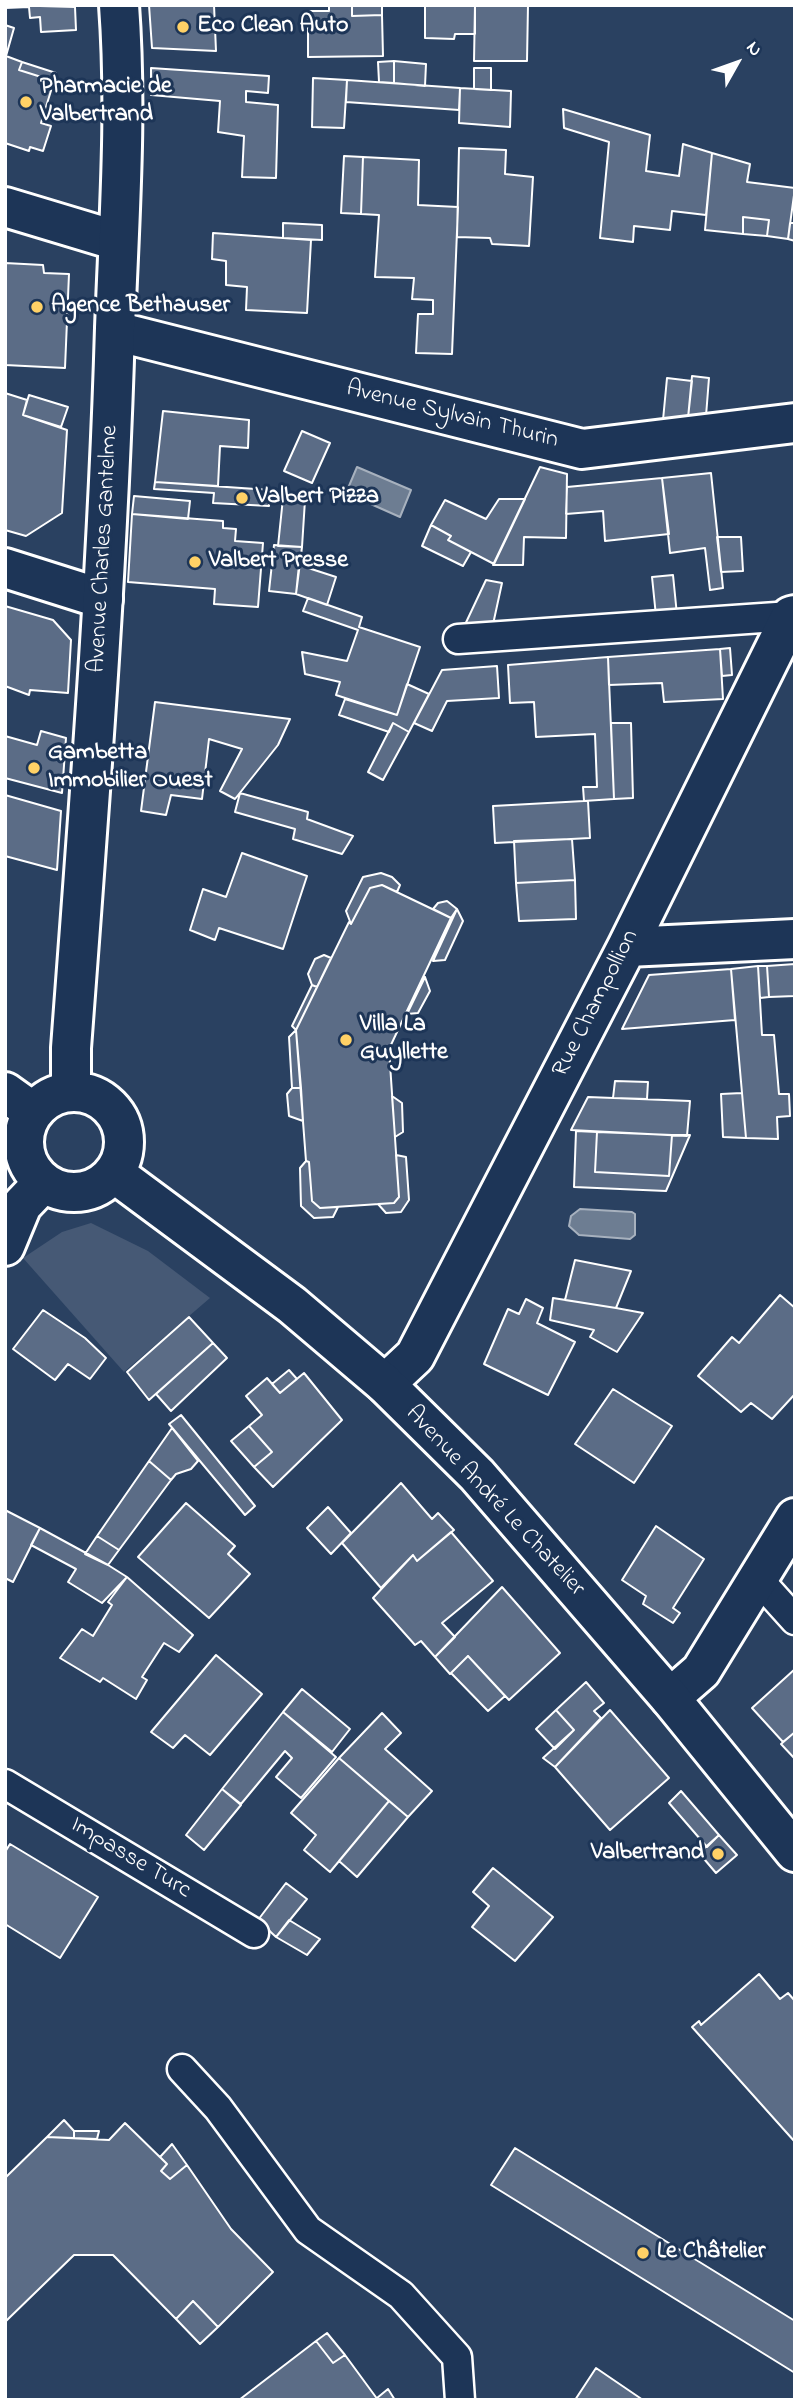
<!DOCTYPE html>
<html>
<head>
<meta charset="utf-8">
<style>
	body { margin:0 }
	#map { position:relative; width:800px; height:2405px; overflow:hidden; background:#2a4161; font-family:"Indie Flower",sans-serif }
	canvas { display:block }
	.frame { position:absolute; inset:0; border:7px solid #fff; pointer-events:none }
	.north { position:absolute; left:702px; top:28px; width:70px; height:70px; -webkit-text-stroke:5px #1d3557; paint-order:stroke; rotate:50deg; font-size:19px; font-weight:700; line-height:28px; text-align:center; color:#fff }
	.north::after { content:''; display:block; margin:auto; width:24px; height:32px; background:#fff; clip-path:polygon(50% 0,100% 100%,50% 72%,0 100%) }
</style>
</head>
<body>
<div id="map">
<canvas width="800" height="2405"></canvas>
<div class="frame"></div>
<div class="north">N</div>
</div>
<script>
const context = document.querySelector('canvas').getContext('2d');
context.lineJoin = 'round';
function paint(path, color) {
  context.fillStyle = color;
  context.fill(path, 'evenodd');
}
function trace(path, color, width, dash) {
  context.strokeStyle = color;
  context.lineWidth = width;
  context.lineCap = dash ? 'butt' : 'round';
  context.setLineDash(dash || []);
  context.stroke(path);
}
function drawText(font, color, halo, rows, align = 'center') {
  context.font = font + ' "Indie Flower",sans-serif';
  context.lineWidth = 6;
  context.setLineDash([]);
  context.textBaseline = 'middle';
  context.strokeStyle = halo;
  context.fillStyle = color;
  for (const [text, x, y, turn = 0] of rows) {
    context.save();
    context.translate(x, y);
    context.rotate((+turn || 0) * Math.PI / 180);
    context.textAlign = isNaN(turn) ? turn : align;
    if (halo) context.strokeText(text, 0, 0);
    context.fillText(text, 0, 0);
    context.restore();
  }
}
paint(new Path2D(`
	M91 1223 148 1251 210 1298 124 1372 23 1258 62 1232Z`), '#465975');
const water = new Path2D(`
	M357 467 411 490 400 517 346 493Z
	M580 1209 632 1212 635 1214V1235L630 1239 579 1235 569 1226 571 1216Z`);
paint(water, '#6d7d92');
trace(water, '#a7b1be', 2);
const building = new Path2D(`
	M5 5 75 7 76 30 41 32 40 17 30 18 29 7 5 8Z
	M149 5H214L216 51 152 48Z
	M329 5H352V16L382 15 383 56 308 57V11H329Z
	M352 5H382V15L352 16Z
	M425 5H475V34H455L454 39 425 38Z
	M475 5H528L527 61H474Z
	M5 25 14 28 6 56 22 62 19 70 54 81 41 123 51 126 43 151 30 147 29 151 5 143Z
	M394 61V83L379 82 378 62Z
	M394 61 426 64 425 86 394 83Z
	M22 62 56 73 54 81 19 70Z
	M151 68 269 76 268 93 246 91V102L278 105 276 178 242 177 244 136 218 132 220 101 151 95Z
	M474 68H491V90L474 89Z
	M313 78 347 80 344 128 312 127Z
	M347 80 460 88 459 110 346 102Z
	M460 88 511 91 510 127 459 123Z
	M563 109 650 135 646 171 679 176 683 144 712 153 706 215 672 211 670 230 634 226 633 242 600 238 609 142 564 128Z
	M459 148 506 150 505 174 533 177 529 246 492 244 490 238 457 237Z
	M712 153 750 164 747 182 795 188 788 239 767 236 769 220 743 217V234L705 230Z
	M344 156 363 157 361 214 341 213Z
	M363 157 419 160 418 205 458 207 452 354 416 353 418 314H433V300L412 299 414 278 375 277 379 215 361 214Z
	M743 217 769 220 767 236 743 234Z
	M283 223 322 225V240L283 238Z
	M790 223H795V241L788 239Z
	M213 233 311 240 307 313 246 310 247 287 226 285V261L212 259Z
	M5 263 43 265 44 273 69 274 65 368 5 365Z
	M692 376 709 378 706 416 688 418Z
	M667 378 692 381 688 418 663 420Z
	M5 393 27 400 23 415 67 430 62 513 26 536 5 530Z
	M29 395 68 407 61 427 23 415Z
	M163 411 249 420 248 448 220 446 218 486 155 482Z
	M302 431 330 443 312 483 284 471Z
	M540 467 567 474 566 538 524 537 523 565H493Z
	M711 473 723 588 710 590 705 548 670 553 662 478Z
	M662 478 669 534 605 541 603 511 566 514 567 487Z
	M155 482 270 490 269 506 213 503 214 493 154 489Z
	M134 496 190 501 188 519 132 514Z
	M283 498 305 500 302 547 278 546Z
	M499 499H525L494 564 448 540 451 536 431 525 445 500 486 519Z
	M132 514 223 521V528L236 529 235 541 263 543 258 607 214 604 215 589 128 582Z
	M431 525 451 536 448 540 471 552 463 566 422 546Z
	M717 537H741L743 571 721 572Z
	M274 545 302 547 296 594 269 591Z
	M299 565 336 577 327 605 296 594Z
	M673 575 677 615 656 616 652 577Z
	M486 580 502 583 492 629 462 631Z
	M308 598 362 617 359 627 420 647 397 715 336 695 340 682 305 674 302 652 347 661 358 630 303 611Z
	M5 606 53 620 71 640 68 693 30 690 29 695 5 686Z
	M730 648 732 675 722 676 720 649Z
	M720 649 723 699 664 702 662 683 609 685 608 657Z
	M608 657 614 799 584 801 583 787H597L595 734 536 737 534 702 510 703 508 665Z
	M497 666 499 698 447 701 432 731 414 723 442 670Z
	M407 684 429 694 409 732 393 723 389 732 339 715 345 699 397 715Z
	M155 702 290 719 278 745 235 799 220 791 242 749 209 739 202 799 171 795 166 815 141 811Z
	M393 723 409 732 383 780 368 772Z
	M611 723H631L633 798 614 799Z
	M41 731 66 738 62 793 5 778V736L37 745Z
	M240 793 308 812 307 819 353 836 342 854 293 839 295 829 235 812Z
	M5 795 61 811 57 870 5 856Z
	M584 801H588L590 838 495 843 493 806Z
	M572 839 575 880 516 883 514 841Z
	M242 853 307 876 283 949 219 928 215 940 190 930 203 889 226 897Z
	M381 873 392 877 400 885 397 892 382 885 370 888 351 924 346 911 363 877Z
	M575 880 576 919 519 921 516 883Z
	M382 885 451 918 389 1049 399 1197 394 1203 320 1208 312 1201 309 1162 306 1161 296 1030 349 922 351 924 370 888Z
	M447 901 457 909 451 918 433 909 438 903Z
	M457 909 463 921 445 960 433 961Z
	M324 955 331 958 317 987 312 985 308 974 315 959Z
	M795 964V996L769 997 767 966Z
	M758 966 762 1035H774L779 1094H789L790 1116 777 1117 778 1139 746 1138 731 969Z
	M758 966H767L769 997 760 998Z
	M731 969 735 1020 622 1029 649 975Z
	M425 977 430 991 418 1013 407 1014Z
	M312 985 317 987 296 1030 292 1026Z
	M296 1030 301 1088H292L289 1037Z
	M615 1081 648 1082 647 1099 613 1098Z
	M292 1088H301L303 1121 289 1116 287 1094Z
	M742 1093 746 1138 723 1137 721 1094Z
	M392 1096 402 1103 403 1132 395 1137Z
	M588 1097 690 1101 687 1136 571 1130Z
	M576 1131 597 1132 595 1172 669 1176 672 1135H690L666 1191 574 1187Z
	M597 1132 672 1135 669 1176 595 1172Z
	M396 1155 406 1157 409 1200 401 1212 386 1213 378 1204 394 1203 399 1197Z
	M306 1161 309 1162 312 1201 320 1208 338 1207 333 1217 314 1218 301 1206 300 1168Z
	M575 1260 631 1271 616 1308 565 1300Z
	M780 1295 795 1308V1394L772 1419 751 1403 741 1412 698 1376 732 1337 739 1343Z
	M553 1298 616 1308 643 1313 617 1352 590 1337 594 1330 550 1320Z
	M526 1299 543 1308 537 1323 575 1342 548 1395 484 1364 508 1309 519 1314Z
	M43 1310 85 1338 106 1358 90 1379 68 1364 55 1380 13 1349Z
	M189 1317 213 1343 149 1400 127 1372Z
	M213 1343 227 1358 171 1411 156 1394Z
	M289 1370 297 1379 280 1393 272 1384Z
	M304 1373 342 1420 273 1487 254 1467 272 1452 249 1426 262 1415 246 1396 267 1378 280 1393Z
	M613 1389 672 1426 634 1483 575 1444Z
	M181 1415 255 1506 245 1515 169 1424Z
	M249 1426 272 1452 254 1467 231 1441Z
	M172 1428 198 1461 191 1469 176 1474 171 1480 149 1461Z
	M149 1461 171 1480 119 1550 97 1536Z
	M401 1483 432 1519 438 1513 454 1530 417 1561 413 1555 381 1588 342 1543Z
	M186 1503 235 1546 228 1554 250 1574 209 1618 138 1557Z
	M328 1507 351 1533 331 1554 307 1528Z
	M5 1510 40 1528 13 1582 5 1578Z
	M656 1526 704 1559 673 1608 680 1613 673 1623 643 1604 646 1596 622 1580Z
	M40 1528 108 1565 127 1577 102 1603 68 1582 76 1569 31 1545Z
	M451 1532 493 1581 442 1623 455 1637 435 1657 421 1641 415 1645 373 1598 413 1555 417 1561Z
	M97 1536 119 1550 108 1565 85 1554Z
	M127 1577 193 1635 179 1652 164 1643 142 1677 147 1680 136 1699 103 1678 100 1682 60 1658 82 1629 93 1636 112 1605 108 1602Z
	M502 1587 560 1653 509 1700 468 1656 450 1674 435 1657Z
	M216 1655 262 1694 210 1755 185 1735 173 1748 151 1732Z
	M468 1656 505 1696 488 1711 451 1673Z
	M795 1669V1732L783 1742 752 1708Z
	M586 1682 604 1703 594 1711 601 1718 555 1767 543 1758 574 1730 556 1710Z
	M302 1689 350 1729 332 1752 283 1712Z
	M556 1710 574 1730 555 1749 536 1729Z
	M610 1710 669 1778 610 1830 555 1767Z
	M283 1712 336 1757 301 1798 276 1777 292 1758 285 1751 241 1804 222 1789Z
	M382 1713 401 1733 385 1749 432 1791 408 1817 339 1758Z
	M795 1732V1759L781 1744Z
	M339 1758 389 1801 330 1872 304 1850 316 1835 291 1813Z
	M222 1789 241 1805 204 1850 186 1835Z
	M681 1791 719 1835 707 1847 669 1803Z
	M389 1801 408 1817 357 1877 339 1861Z
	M719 1835 737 1855 716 1873 699 1853Z
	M10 1844 98 1897 60 1958 5 1924V1852Z
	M493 1868 553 1917 515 1961 472 1927 489 1906 473 1892Z
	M286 1883 307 1899 276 1937 258 1920Z
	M289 1920 320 1939 307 1955 276 1937Z
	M759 1974 780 1999 788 1993 795 2001V2142L692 2027 699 2021 701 2025Z
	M64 2120 74 2131V2138L47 2137Z
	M125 2123 167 2164 161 2171 170 2179 187 2165 231 2229 273 2272 218 2327 193 2301 176 2319 113 2255H74L5 2322V2178L47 2137 109 2140Z
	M74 2131H99L97 2139 74 2138Z
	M172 2144 187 2165 170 2179 161 2171 167 2164 160 2157Z
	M515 2148 795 2321V2373L491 2185Z
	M193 2301 218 2327 200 2344 176 2319Z
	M327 2333 345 2355 333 2363 316 2341Z
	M316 2341 333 2363 345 2355 378 2400H239Z
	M596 2368 643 2400H575Z
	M388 2389 395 2400H378L377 2398Z`);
paint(building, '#5b6c86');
trace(building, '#fff', 2);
const lane = new Path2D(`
	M458 639 791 616
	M758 1579 795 1620
	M5 1784 254 1933
	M182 2069 218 2108 308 2230 401 2295 457 2357 460 2400`);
const street = new Path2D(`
	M5 207 118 241
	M115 331 582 449 795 423
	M5 568 103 599
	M627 947 795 939
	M385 1384 415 1356 627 947 791 616 795 615
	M670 1698 701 1671 795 1518`);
const secondary = new Path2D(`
	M71 1091V1048C89 808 108 568 115 328 119 221 127 113 119 5
	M24 1142a50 50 0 1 1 100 0a50 50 0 1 1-100 0Z
	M5 1092 33 1112
	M114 1173 292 1305 385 1384 477 1475 670 1698 795 1852
	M5 1246 22 1205 44 1182`);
trace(lane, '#fff', 33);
trace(street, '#fff', 44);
trace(secondary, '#fff', 44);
trace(lane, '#1d3557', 28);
trace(street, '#1d3557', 38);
trace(secondary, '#1d3557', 38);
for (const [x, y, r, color] of [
	[183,27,7,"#ffd166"],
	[26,102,7,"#ffd166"],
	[37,307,7,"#ffd166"],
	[242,498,7,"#ffd166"],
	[195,562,7,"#ffd166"],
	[34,768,7,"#ffd166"],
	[346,1040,7,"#ffd166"],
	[718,1854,7,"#ffd166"],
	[643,2253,7,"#ffd166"]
]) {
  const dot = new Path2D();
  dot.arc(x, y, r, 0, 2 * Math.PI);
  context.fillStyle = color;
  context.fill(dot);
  trace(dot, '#1d3557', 2.5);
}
drawText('bold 24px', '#fff', '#1d3557', [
	["Eco Clean Auto",197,27],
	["Pharmacie de",40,88],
	["Valbertrand",40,116],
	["Agence Bethauser",51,307],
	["Valbert Pizza",256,498],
	["Valbert Presse",209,562],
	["Gambetta",48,754],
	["Immobilier Ouest",48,782],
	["Villa La",360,1026],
	["Guyllette",360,1054],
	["Valbertrand",704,1854,"right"],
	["Le Châtelier",657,2253]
], 'left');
drawText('24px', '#fff', '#1d3557', [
	["Avenue Sylvain Thurin",452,416,14],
	["Avenue Charles Gantelme",105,549,-87],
	["Rue Champollion",597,1004,-63],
	["Avenue André Le Chatelier",494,1502,47],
	["Impasse Turc",130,1859,31]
]);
</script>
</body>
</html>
